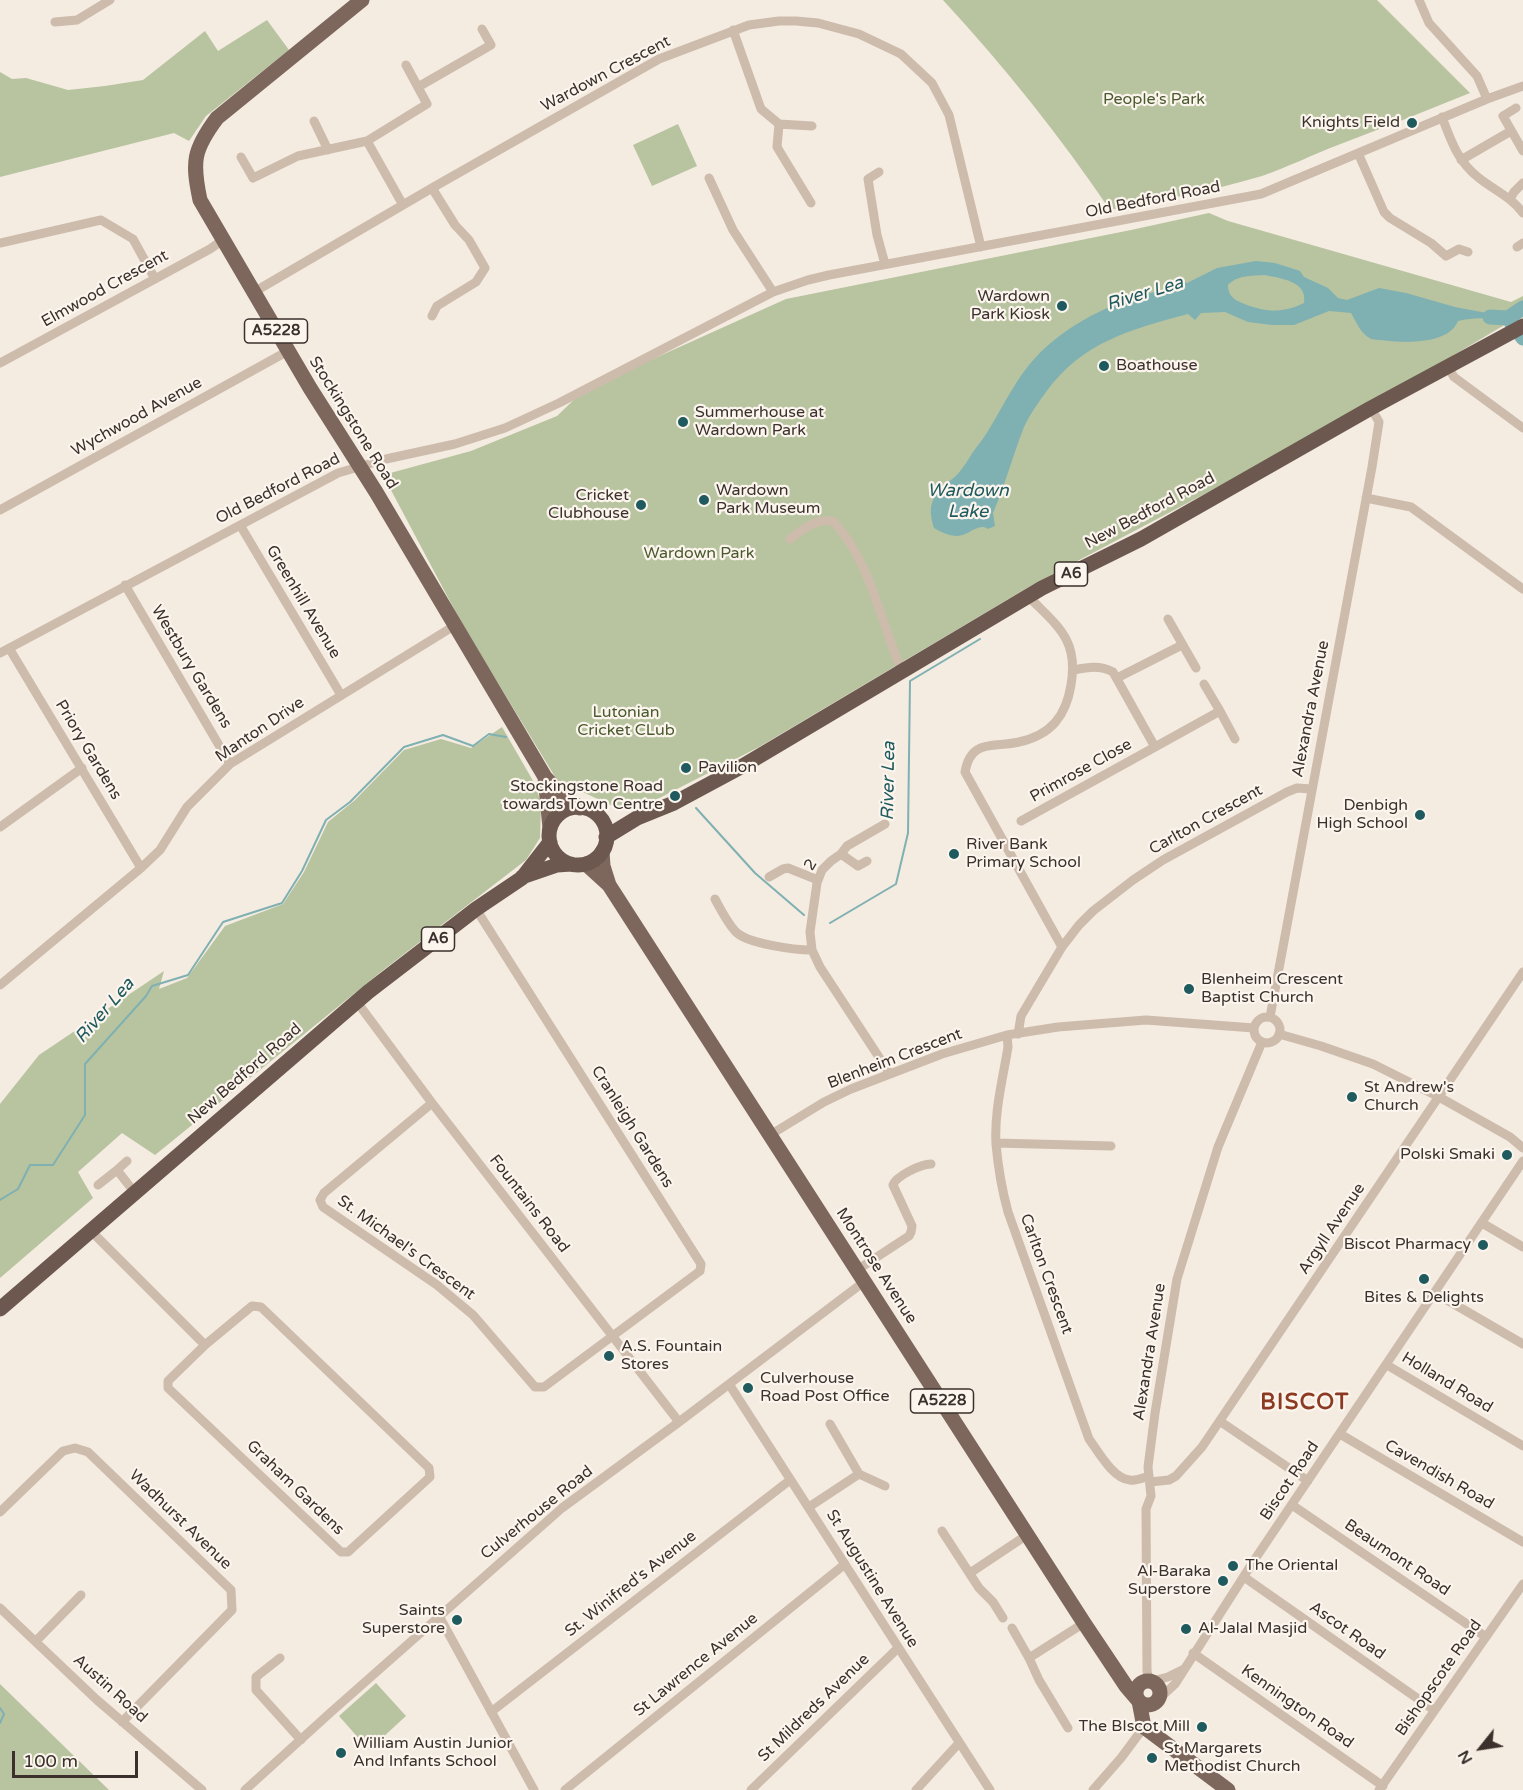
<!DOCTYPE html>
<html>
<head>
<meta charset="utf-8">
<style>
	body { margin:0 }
	#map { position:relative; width:1523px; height:1790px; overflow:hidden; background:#f4ebe1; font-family:"Varela Round",sans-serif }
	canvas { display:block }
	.north { position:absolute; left:1451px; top:1718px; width:60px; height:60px; -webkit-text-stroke:4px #fbf5ee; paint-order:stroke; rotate:240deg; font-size:16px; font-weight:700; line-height:24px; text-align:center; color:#3b302b }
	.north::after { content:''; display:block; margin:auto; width:21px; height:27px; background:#3b302b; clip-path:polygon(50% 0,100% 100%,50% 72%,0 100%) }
	.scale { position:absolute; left:12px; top:1751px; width:126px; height:27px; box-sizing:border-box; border:3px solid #3b302b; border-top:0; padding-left:8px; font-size:18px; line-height:21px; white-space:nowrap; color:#3b302b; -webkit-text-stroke:4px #fbf5ee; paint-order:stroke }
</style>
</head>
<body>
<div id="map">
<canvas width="1523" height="1790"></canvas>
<div class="north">N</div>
<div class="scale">100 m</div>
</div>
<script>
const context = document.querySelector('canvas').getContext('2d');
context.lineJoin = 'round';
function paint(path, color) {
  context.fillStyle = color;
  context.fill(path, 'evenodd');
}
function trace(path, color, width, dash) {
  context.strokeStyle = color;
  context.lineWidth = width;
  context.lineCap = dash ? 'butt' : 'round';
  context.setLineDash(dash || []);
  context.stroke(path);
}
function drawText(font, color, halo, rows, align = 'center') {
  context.font = font + ' "Varela Round",sans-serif';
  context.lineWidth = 4.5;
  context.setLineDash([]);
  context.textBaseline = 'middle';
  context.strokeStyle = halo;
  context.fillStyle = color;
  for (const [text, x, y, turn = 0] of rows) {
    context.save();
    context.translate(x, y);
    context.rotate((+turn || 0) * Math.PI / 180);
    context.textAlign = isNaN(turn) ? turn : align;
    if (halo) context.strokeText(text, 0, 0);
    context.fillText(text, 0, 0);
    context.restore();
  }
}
paint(new Path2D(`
	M943 0H1377L1470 93C1426 111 1382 128 1338 145 1312 155 1288 167 1262 176 1212 191 1161 200 1110 210 1060 136 1004 66 943 0Z
	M267 20 289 50 206 116 189 141 174 133 0 177V72L12 79 26 78 68 90 105 86 143 80 205 31 218 51Z
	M678 124 697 166 652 186 633 145Z
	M1209 213 1228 221 1511 302 1523 296V314L1341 422 1032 585 759 747 638 809 617 808 557 780 462 624 383 475 471 451 557 416 584 390 786 299 1131 230Z
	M502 727 536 786 541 804 540 838 526 860 382 971 155 1155 122 1133 78 1172 93 1198 0 1278V1104L39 1055 164 971 159 989 187 978 225 926 283 904 304 872 328 822 355 800 404 750 441 739 471 748Z
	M376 1683 406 1716 369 1750 339 1716Z
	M0 1684 109 1790H0Z`), '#b8c4a0');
paint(new Path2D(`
	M1256 261 1275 263 1300 271 1304 277 1328 288 1338 298 1347 300 1379 288 1406 293 1455 307 1503 316 1511 312 1515 314 1502 321C1488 317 1472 318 1458 321 1447 348 1394 342 1371 339 1360 333 1357 323 1351 313L1329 311 1294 325H1272L1248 322 1225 312 1201 313 1195 320 1188 314C1132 329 1082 342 1046 392 1038 403 1030 414 1024 427 1013 455 1005 485 993 513L995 526 988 529C978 522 969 536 957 536 949 536 941 532 934 528 929 511 929 500 943 487 947 482 953 479 957 475 963 468 968 460 973 452 979 444 986 435 991 426 1005 403 1017 377 1036 357 1069 321 1129 293 1178 288L1176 284 1180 280 1187 283 1217 268ZM1264 275C1280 278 1308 281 1304 303 1281 314 1265 312 1242 303 1233 299 1228 295 1228 285 1237 275 1252 276 1264 275Z`), '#7fb0b2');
trace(new Path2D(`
	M696 808 755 873 804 915
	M830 923 896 884 908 833 910 681 980 639
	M0 1200 18 1189 30 1165H53L85 1115V1064L146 996 152 986 188 975 223 922 282 903 302 871 326 820 350 802 404 747 443 735 473 746 489 734 506 737
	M0 1708 4 1714 0 1723`), '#7fb0b2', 2);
trace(new Path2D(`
	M1490 317 1508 318 1523 338
	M1508 318 1523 308`), '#7fb0b2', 15);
trace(new Path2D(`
	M1419 0 1429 23 1477 76 1487 99
	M55 22 77 20 110 0
	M733 30 761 109 779 124 812 126
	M418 87 491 45 482 29
	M1516 108 1503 116 1523 151
	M1442 117C1451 141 1458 162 1479 178 1494 190 1511 197 1523 213
	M314 121 328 150
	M779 124 777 147 811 203
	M367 141 427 104 406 65
	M1358 153 1384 212 1390 218 1431 243 1446 256 1459 249 1468 252
	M241 157 253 178 298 156 367 141 403 205
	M1461 160 1511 131
	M879 172 868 179 877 235 885 264
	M709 178 733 230 773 292
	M1510 199 1514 192 1523 183
	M0 243 101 220 133 239 155 279
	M1517 247 1523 243
	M254 292 432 188 659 59 749 25 779 21H796L818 23 859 34 901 54 932 83 949 115 981 247
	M432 316 437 306 476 282 485 268 469 240 455 225 432 188
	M0 363 210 249 223 240
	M1447 366 1454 377 1523 428
	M1366 498 1411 507 1523 589
	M0 510 288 351
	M240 525 341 695
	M790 539C805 528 813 519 833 521 871 562 880 621 902 671
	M125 585 230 764
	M1028 596C1057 626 1079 639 1071 685 1066 716 1051 735 1019 742 994 748 971 738 965 772L1062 947
	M1168 619 1196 668
	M9 648 141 868
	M0 653 338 473 386 459 455 444 505 428 559 403 773 292 808 280 829 275 1261 194 1487 99 1523 86
	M1117 678 1182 645
	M1204 684 1220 711
	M1155 747 1220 711 1235 739
	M1021 821 1155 747 1113 672C1100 665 1088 667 1074 670
	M0 827 82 768
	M841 854 858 866 867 861
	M769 877 783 869 788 868 818 880
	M715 899C721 910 727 922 735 931 746 944 796 950 812 950L820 967 890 1074
	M812 950 810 932 817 883 822 870 831 861 841 854 847 846 885 824
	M0 985 141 868 160 850 187 807 230 764 454 626
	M357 1002 432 1103 679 1422
	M1270 1017 1372 467 1379 422 1371 408
	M1254 1030a13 13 0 1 1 26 0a13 13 0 1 1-26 0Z
	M1018 1034 1021 1016 1062 947 1079 925 1093 911 1133 880 1163 860 1287 792 1297 788 1311 789
	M1279 1034 1321 1046 1373 1064 1439 1097 1510 1137 1523 1148
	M1007 1035 1008 1047C1003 1078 994 1112 996 1144 998 1167 1002 1190 1008 1212L1089 1439C1098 1451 1113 1479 1130 1480 1136 1481 1143 1478 1149 1476
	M432 1103 324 1193 320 1200 323 1207 437 1285 473 1315 535 1387H544L700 1271 701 1264 476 909
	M770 1135 824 1102 851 1089 942 1054 1007 1035 1058 1027 1146 1020 1254 1028
	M996 1143 1111 1146
	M117 1170 127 1161
	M98 1185 117 1170 135 1193
	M1482 1223 1523 1247
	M91 1231 205 1345 168 1381V1388L341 1552H348L430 1477 429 1468 261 1307 252 1306 205 1345
	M857 1270 909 1236 911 1232 912 1226 893 1185C896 1176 921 1164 931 1164
	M1435 1293 1523 1344
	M1387 1365 1523 1446
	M729 1384 990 1790
	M1221 1422 1308 1481
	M1340 1434 1523 1542
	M859 1474 885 1486
	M1150 1482 1169 1480 1176 1476 1202 1447 1523 972
	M1292 1505 1486 1637
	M809 1507 859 1474 830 1424
	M0 1512 63 1451 75 1448 88 1452 231 1590 232 1610 122 1722
	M942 1531 979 1588 993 1602 1003 1618
	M970 1573 1027 1535
	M1244 1577 1434 1710
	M0 1608 97 1700 202 1790
	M439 1616 534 1790
	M1012 1628 1029 1658 1084 1623
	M36 1641 81 1595
	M1193 1653 1383 1786
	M280 1658 256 1677V1690L301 1740
	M1029 1658 1039 1680 1068 1728
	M1149 1681 1147 1671 1146 1509 1151 1496 1148 1467 1155 1413 1177 1279 1218 1147 1262 1042
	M1152 1681 1168 1677 1184 1669
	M1160 1698 1175 1684 1253 1562 1523 1161
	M491 1712 790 1480
	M245 1790 330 1713 562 1508 679 1422 865 1281
	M565 1790 845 1564
	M751 1790 898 1648
	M916 1790 959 1743
	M1093 1790 1121 1758 1144 1727
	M1379 1790 1523 1584`), '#cdbbac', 9);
trace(new Path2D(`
	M362 0 217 118C193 150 192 162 200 200L310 388 376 492 545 777 559 792 580 808
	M545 777 550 828
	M602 852 603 866 609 885
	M586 864 609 885 1084 1623 1126 1686 1138 1700
	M1136 1693a12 12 0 1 1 24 0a12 12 0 1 1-24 0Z
	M1139 1701 1144 1727 1228 1790`), '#7d675c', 15);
trace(new Path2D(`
	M549 836a29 29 0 1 1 58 0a29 29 0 1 1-58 0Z
	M606 837 637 818 674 803 741 767 1042 588 1141 539 1371 408 1523 326
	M522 877 557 865 571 864
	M0 1309 368 992 476 909 522 878 550 842`), '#6c584f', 15);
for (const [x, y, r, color] of [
	[1412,123,6,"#1f5a5e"],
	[1062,306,6,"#1f5a5e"],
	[1104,366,6,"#1f5a5e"],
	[683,422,6,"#1f5a5e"],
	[704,500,6,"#1f5a5e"],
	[641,505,6,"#1f5a5e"],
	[686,768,6,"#1f5a5e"],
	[675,796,6,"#1f5a5e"],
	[1420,815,6,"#1f5a5e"],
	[954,854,6,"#1f5a5e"],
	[1189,989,6,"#1f5a5e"],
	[1352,1097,6,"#1f5a5e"],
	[1507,1155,6,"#1f5a5e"],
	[1483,1245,6,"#1f5a5e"],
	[1424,1279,6,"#1f5a5e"],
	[609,1356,6,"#1f5a5e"],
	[748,1388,6,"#1f5a5e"],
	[1233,1566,6,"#1f5a5e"],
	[1223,1581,6,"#1f5a5e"],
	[457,1620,6,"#1f5a5e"],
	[1186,1629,6,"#1f5a5e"],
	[1202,1727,6,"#1f5a5e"],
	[341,1753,6,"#1f5a5e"],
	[1152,1758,6,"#1f5a5e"]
]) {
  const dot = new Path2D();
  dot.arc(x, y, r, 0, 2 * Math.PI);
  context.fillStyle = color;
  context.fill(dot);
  trace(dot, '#fbf5ee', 2);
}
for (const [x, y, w] of [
	[276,331,63],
	[1071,574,33],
	[438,939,33],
	[942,1401,63]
]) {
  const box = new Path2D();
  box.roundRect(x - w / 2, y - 12, w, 24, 4.5);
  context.fillStyle = '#fbf5ee';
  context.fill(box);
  trace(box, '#3b302b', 1.5);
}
drawText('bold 15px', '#3b302b', null, [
	["A5228",276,331],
	["A6",1071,574],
	["A6",438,939],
	["A5228",942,1401]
]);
drawText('16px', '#3b302b', '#fbf5ee', [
	["Wardown Crescent",606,74,-28],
	["Old Bedford Road",1153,200,-11],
	["Elmwood Crescent",105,289,-29],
	["Wychwood Avenue",137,417,-29],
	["Stockingstone Road",353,423,58],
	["Old Bedford Road",278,489,-27],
	["New Bedford Road",1150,511,-28],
	["Greenhill Avenue",303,602,59],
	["Westbury Gardens",191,667,59],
	["Alexandra Avenue",1311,709,-79],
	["Manton Drive",260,730,-34],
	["Priory Gardens",88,750,59],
	["Primrose Close",1081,771,-29],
	["Carlton Crescent",1206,820,-29],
	["2",811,865,-60],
	["Blenheim Crescent",895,1059,-21],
	["New Bedford Road",245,1074,-41],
	["Cranleigh Gardens",632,1127,58],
	["Fountains Road",529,1204,52],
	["Argyll Avenue",1332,1229,-56],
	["St. Michael's Crescent",406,1248,36],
	["Montrose Avenue",876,1266,57],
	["Carlton Crescent",1046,1274,70],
	["Alexandra Avenue",1150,1352,-81],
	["Holland Road",1447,1383,31],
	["Cavendish Road",1439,1475,30],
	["Biscot Road",1290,1481,-56],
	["Graham Gardens",295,1488,44],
	["Culverhouse Road",537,1513,-39],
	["Wadhurst Avenue",180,1520,44],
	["Beaumont Road",1397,1558,34],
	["St Augustine Avenue",872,1579,58],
	["St. Winifred's Avenue",631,1584,-38],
	["Ascot Road",1347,1631,35],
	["St Lawrence Avenue",696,1665,-39],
	["Bishopscote Road",1439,1678,-55],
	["Austin Road",110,1689,42],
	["Kennington Road",1297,1707,35],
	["St Mildreds Avenue",814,1708,-44]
]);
drawText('16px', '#4a5a2e', '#fbf5ee', [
	["People's Park",1154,100],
	["Wardown Park",699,554],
	["Lutonian",626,713],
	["Cricket CLub",626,731]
]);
drawText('16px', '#3b302b', '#fbf5ee', [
	["Knights Field",1400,123,"right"],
	["Wardown",1050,297,"right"],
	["Park Kiosk",1050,315,"right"],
	["Boathouse",1116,366],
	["Summerhouse at",695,413],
	["Wardown Park",695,431],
	["Wardown",716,491],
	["Park Museum",716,509],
	["Cricket",629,496,"right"],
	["Clubhouse",629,514,"right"],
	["Pavilion",698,768],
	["Stockingstone Road",663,787,"right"],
	["towards Town Centre",663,805,"right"],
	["Denbigh",1408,806,"right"],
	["High School",1408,824,"right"],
	["River Bank",966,845],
	["Primary School",966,863],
	["Blenheim Crescent",1201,980],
	["Baptist Church",1201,998],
	["St Andrew's",1364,1088],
	["Church",1364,1106],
	["Polski Smaki",1495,1155,"right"],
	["Biscot Pharmacy",1471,1245,"right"],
	["Bites & Delights",1424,1298,"center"],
	["A.S. Fountain",621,1347],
	["Stores",621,1365],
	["Culverhouse",760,1379],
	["Road Post Office",760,1397],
	["The Oriental",1245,1566],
	["Al-Baraka",1211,1572,"right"],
	["Superstore",1211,1590,"right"],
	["Saints",445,1611,"right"],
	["Superstore",445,1629,"right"],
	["Al-Jalal Masjid",1198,1629],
	["The BIscot Mill",1190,1727,"right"],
	["William Austin Junior",353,1744],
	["And Infants School",353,1762],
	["St Margarets",1164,1749],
	["Methodist Church",1164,1767]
], 'left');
drawText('italic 18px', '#1f5a5e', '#fbf5ee', [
	["River Lea",1145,294,-17],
	["Wardown",968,491],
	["Lake",968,512],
	["River Lea",889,781,-89],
	["River Lea",105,1011,-49]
]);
context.letterSpacing = '1.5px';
drawText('bold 22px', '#8c3b22', '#fbf5ee', [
	["BISCOT",1305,1403]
]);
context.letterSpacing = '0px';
</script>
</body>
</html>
